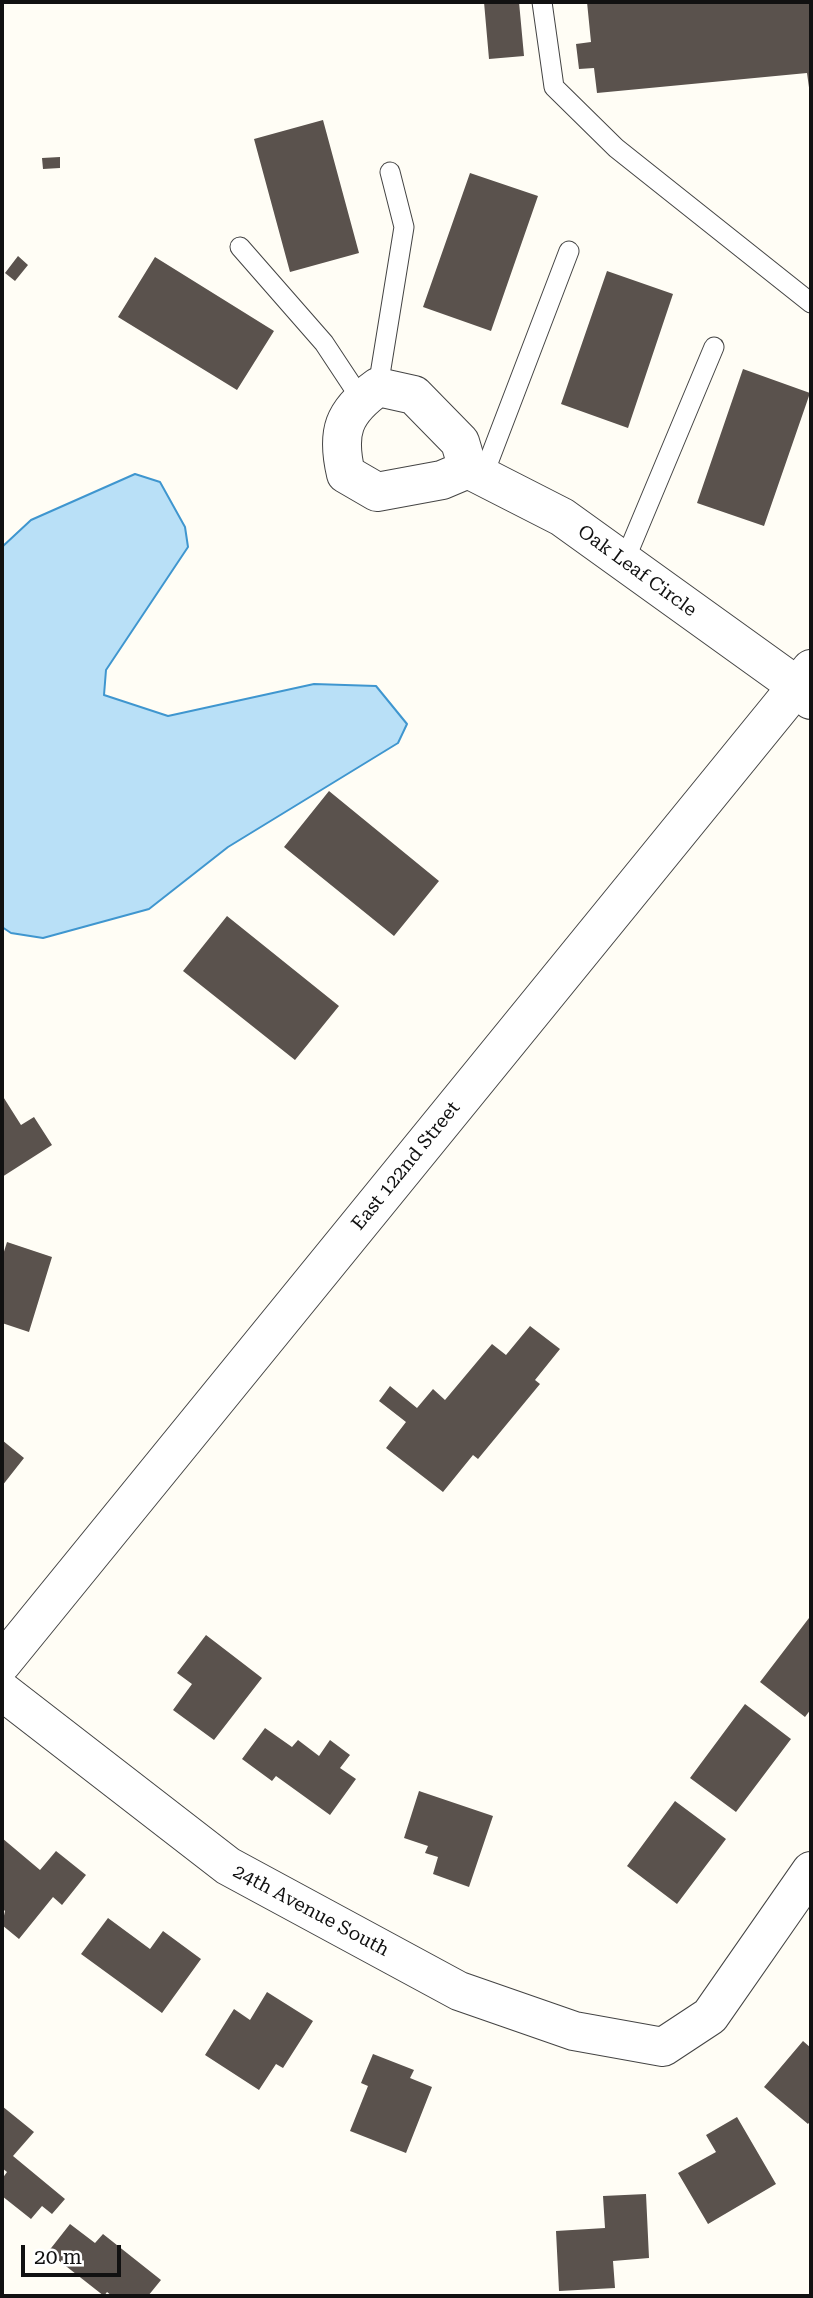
<!DOCTYPE html>
<html>
<head>
<meta charset="utf-8">
<style>
	body { margin:0 }
	#map { position:relative; width:813px; height:2298px; overflow:hidden; background:#fffdf5; font-family:"Roboto Serif",serif }
	canvas { display:block }
	.frame { position:absolute; inset:0; border:4px solid #111; pointer-events:none }
	.scale { position:absolute; left:21px; top:2245px; width:100px; height:32px; box-sizing:border-box; border:4px solid #111; border-top:0; padding-left:9px; font-size:21px; line-height:24px; white-space:nowrap; color:#111; -webkit-text-stroke:5px #fff; paint-order:stroke }
</style>
</head>
<body>
<div id="map">
<canvas width="813" height="2298"></canvas>
<div class="frame"></div>
<div class="scale">20 m</div>
</div>
<script>
const context = document.querySelector('canvas').getContext('2d');
context.lineJoin = 'round';
function paint(path, color) {
  context.fillStyle = color;
  context.fill(path, 'evenodd');
}
function trace(path, color, width, dash) {
  context.strokeStyle = color;
  context.lineWidth = width;
  context.lineCap = dash ? 'butt' : 'round';
  context.setLineDash(dash || []);
  context.stroke(path);
}
function drawText(font, color, halo, rows, align = 'center') {
  context.font = font + ' "Roboto Serif",serif';
  context.lineWidth = 7;
  context.setLineDash([]);
  context.textBaseline = 'middle';
  context.strokeStyle = halo;
  context.fillStyle = color;
  for (const [text, x, y, turn = 0] of rows) {
    context.save();
    context.translate(x, y);
    context.rotate((+turn || 0) * Math.PI / 180);
    context.textAlign = isNaN(turn) ? turn : align;
    if (halo) context.strokeText(text, 0, 0);
    context.fillText(text, 0, 0);
    context.restore();
  }
}
const water = new Path2D(`
	M135 474 160 482 185 527 188 547 106 670 104 695 168 716 314 684 376 686 407 724 398 743 228 847 149 909 43 938 11 933 2 927V547L31 520Z`);
paint(water, '#b9e0f7');
trace(water, '#3f96cf', 2);
paint(new Path2D(`
	M484 2H519L524 56 489 59Z
	M587 2H811V102L807 73 597 93 594 68 579 69 576 44 591 42Z
	M323 120 359 253 290 272 254 139Z
	M60 157V168L43 169 42 158Z
	M470 173 538 196 491 331 423 307Z
	M18 256 28 265 15 281 5 273Z
	M155 257 274 331 237 390 118 317Z
	M607 271 673 294 628 428 561 404Z
	M743 369 810 393 764 526 697 503Z
	M329 791 439 881 394 936 284 847Z
	M227 916 339 1006 295 1060 183 971Z
	M2 1095 21 1125 34 1117 52 1145 2 1177Z
	M7 1242 52 1257 29 1332 2 1323V1258Z
	M530 1326 560 1349 535 1380 540 1384 478 1459 473 1455 443 1492 386 1448 406 1422 379 1401 390 1386 417 1408 433 1389 445 1400 492 1344 506 1355Z
	M2 1440 24 1458 2 1486Z
	M809 1618 811 1709 805 1717 760 1682Z
	M206 1635 262 1678 214 1740 173 1710 192 1684 177 1673Z
	M745 1704 791 1739 736 1812 690 1778Z
	M265 1728 292 1747 298 1740 319 1756 330 1740 350 1755 340 1768 356 1779 330 1815 276 1776 272 1781 242 1759Z
	M419 1791 493 1816 469 1887 433 1874 438 1857 425 1853 428 1846 404 1838Z
	M675 1801 726 1839 677 1904 627 1866Z
	M2 1838 40 1870 56 1851 86 1875 62 1905 53 1897 19 1939 2 1925 5 1911 2 1908Z
	M108 1918 150 1949 163 1931 201 1959 162 2013 81 1954Z
	M267 1992 313 2021 283 2068 276 2064 259 2090 205 2055 234 2009 250 2020Z
	M803 2041 811 2048V2120L808 2124 764 2087Z
	M373 2054 414 2070 410 2078 432 2087 406 2153 350 2131 368 2086 361 2083Z
	M2 2106 34 2132 13 2156 65 2199 52 2214 42 2206 31 2219 2 2196V2179L7 2172 2 2168Z
	M737 2117 776 2184 708 2224 678 2173 716 2152 706 2135Z
	M646 2194 649 2258 613 2261 615 2288 559 2291 556 2231 605 2228 603 2196Z
	M70 2224 95 2243 103 2234 161 2280 148 2296H112L107 2292 104 2296 48 2252Z`), '#5a524d');
const service = new Path2D(`
	M542 2 554 87 616 148 811 303
	M240 247 324 343 361 399
	M378 387 404 227 390 172
	M483 476 569 251
	M624 562 714 347`);
const minor = new Path2D(`
	M378 387 414 395 460 442 468 469 442 480 377 492 346 474C336 432 343 412 378 387Z
	M468 469 562 517 797 686 811 700
	M2 1691 228 1866 459 1991 574 2031 663 2047 710 2016 811 1871`);
const tertiary = new Path2D(`
	M2 1663 811 669`);
trace(service, '#444', 21);
trace(minor, '#444', 40);
trace(tertiary, '#444', 40);
trace(service, '#fff', 19);
trace(minor, '#fff', 38);
trace(tertiary, '#fff', 38);
drawText('19px', '#111', '#fff', [
	["Oak Leaf Circle",637,571,36],
	["East 122nd Street",406,1166,-51],
	["24th Avenue South",311,1911,28]
]);
</script>
</body>
</html>
